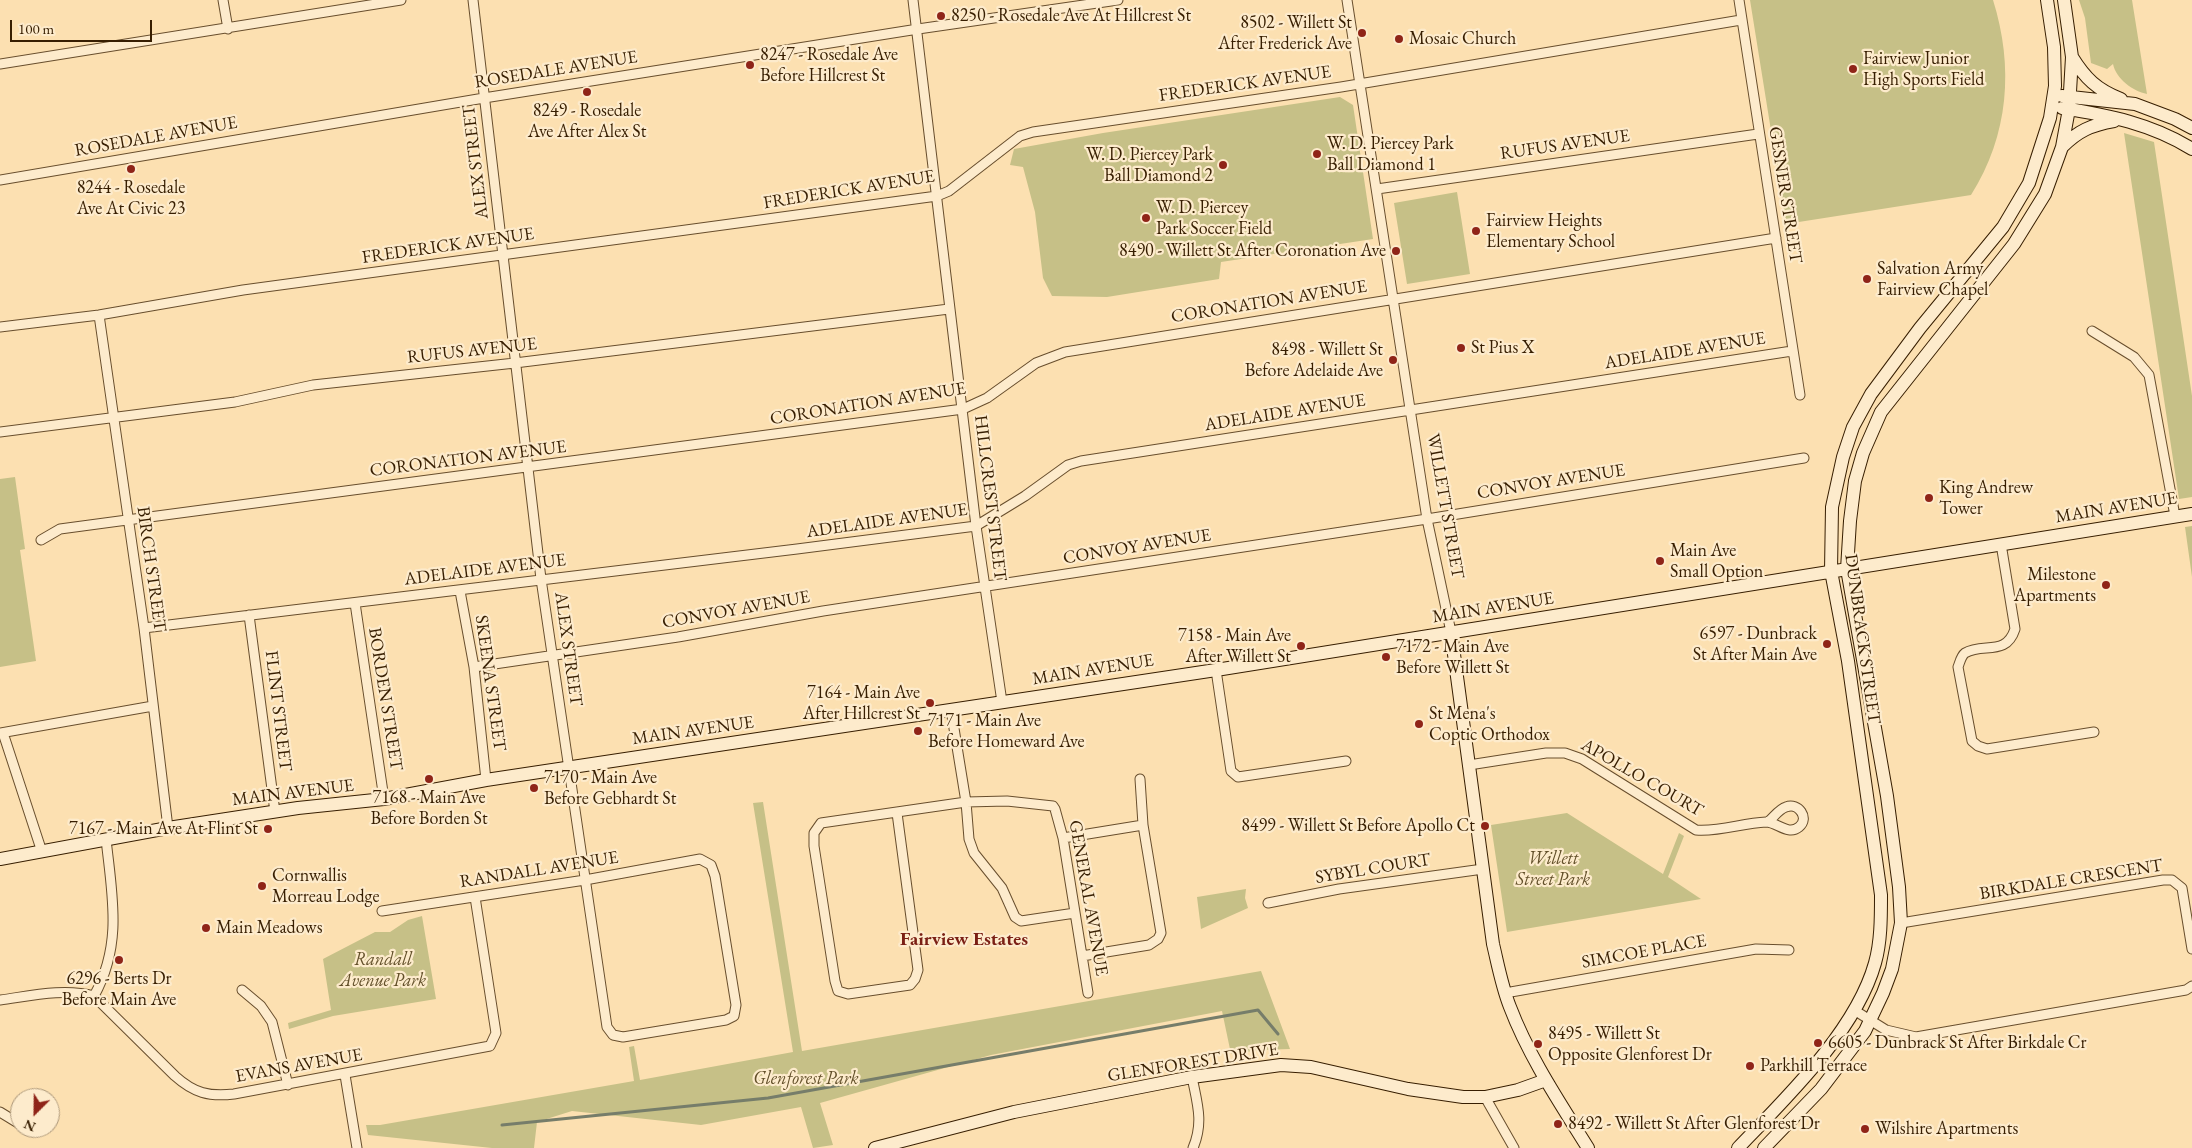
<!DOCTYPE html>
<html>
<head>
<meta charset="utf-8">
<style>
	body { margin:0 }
	#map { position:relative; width:2192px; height:1148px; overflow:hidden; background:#fce0b1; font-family:"EB Garamond",serif }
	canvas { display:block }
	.north { position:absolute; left:10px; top:1088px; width:50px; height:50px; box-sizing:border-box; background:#fdebcc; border:1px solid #ae997b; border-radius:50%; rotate:203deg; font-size:14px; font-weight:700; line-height:20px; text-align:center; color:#371e01 }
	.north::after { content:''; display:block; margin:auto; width:18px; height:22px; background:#8f2418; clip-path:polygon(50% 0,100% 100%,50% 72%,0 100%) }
	.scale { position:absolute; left:10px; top:20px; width:142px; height:22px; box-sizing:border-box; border:2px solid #371e01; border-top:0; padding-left:6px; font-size:15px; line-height:18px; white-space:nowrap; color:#371e01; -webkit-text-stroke:4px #fdebcc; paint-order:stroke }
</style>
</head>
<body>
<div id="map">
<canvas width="2192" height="1148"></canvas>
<div class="north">N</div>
<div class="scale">100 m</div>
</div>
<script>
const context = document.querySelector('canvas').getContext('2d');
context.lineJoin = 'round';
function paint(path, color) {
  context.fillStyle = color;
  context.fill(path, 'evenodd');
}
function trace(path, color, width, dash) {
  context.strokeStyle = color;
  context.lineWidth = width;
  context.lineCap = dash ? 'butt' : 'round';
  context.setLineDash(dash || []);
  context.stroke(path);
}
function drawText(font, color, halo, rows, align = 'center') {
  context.font = font + ' "EB Garamond",serif';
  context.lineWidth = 4.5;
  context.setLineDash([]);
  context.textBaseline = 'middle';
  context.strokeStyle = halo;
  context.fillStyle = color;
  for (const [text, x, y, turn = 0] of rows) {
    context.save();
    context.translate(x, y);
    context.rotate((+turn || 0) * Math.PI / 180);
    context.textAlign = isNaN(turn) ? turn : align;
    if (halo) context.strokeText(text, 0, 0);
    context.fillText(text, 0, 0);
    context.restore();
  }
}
paint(new Path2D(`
	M1750 0H1993C2014 67 2009 135 1971 195L1786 224Z
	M2079 0H2132L2147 94C2133 91 2116 79 2113 64L2107 69 2091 63 2085 18Z
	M1340 97 1353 105 1373 239 1221 262 1219 279 1107 297 1052 296 1043 278 1035 212 1023 167 1010 165 1014 149 1103 133Z
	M2124 133 2154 142 2192 396V497L2179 499Z
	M1457 192 1470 274 1407 284 1394 203Z
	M15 477 25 549 20 550 36 661 0 667V479Z
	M2192 526V577L2185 527Z
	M763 802 802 1051 1261 971 1290 1049 1260 1050 1231 1054 1222 1011 991 1055 820 1103 833 1145 813 1148 801 1107 701 1125 572 1111 537 1122 534 1148H492L368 1135 366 1125H380L634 1081 629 1047 634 1046 640 1080 793 1052 753 803Z
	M1567 813 1663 874 1679 833 1684 836 1668 877 1701 899 1507 932 1491 825Z
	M1246 889 1245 898 1248 908 1201 929 1197 897Z
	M422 916 436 999 333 1016 289 1029 288 1023 331 1010 323 959 375 932H390L408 920Z`), '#c6c087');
trace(new Path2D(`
	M502 1125 768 1098 1258 1010 1278 1034`), '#767d6a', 3);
const street = new Path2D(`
	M223 0 228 29
	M913 0 976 526 1002 702
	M1347 0 1427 519 1451 632
	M1739 0 1800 395
	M0 64 401 0
	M0 180 484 98 918 29 1118 0
	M1377 189 1758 134
	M99 315 144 628 168 828
	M0 327 99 315 243 290 937 196 949 191 1020 136 1033 132 1341 87 1741 20
	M2092 331 2134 357 2149 375 2175 516
	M0 432 235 402 313 385 515 363 949 309
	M41 540 60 529 127 520 963 409 987 398 1036 363 1065 352 1776 238
	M2001 544 2015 629C2006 657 1983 642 1965 653 1961 656 1960 662 1958 667L1972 741 1978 746 1987 749 2094 732
	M460 591 474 667 486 780
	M355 603 384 799
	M249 615 275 812
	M144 628 797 549 976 526 1025 496 1068 465 1081 461 1792 351
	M474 667 678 637 823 611 1427 519 1804 458
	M1216 670 1231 771 1238 777 1346 761
	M951 710 966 802 969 839 974 853 1002 888 1015 917 1021 921 1075 913
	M0 733 153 706
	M3 733 42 852
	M1469 765 1546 753H1565L1582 759 1696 830C1720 832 1742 823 1766 822 1777 822 1788 836 1799 827 1810 818 1798 802 1786 807 1779 809 1774 817 1768 822
	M897 813 918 970 915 979 910 985 848 994 838 991 835 981 814 846V833L821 823 966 802 1007 801 1053 806 1055 809 1063 838 1088 993
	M1063 838 1143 825
	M1268 903 1339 889 1483 869
	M382 911 585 880 700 859 711 865 715 876 736 1005 734 1016 726 1020 623 1037 613 1035 607 1027 541 579 473 0
	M1901 923 2163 880H2172L2182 888 2192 949
	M1082 956 1149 945 1158 939 1161 933 1143 825 1140 779
	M242 990 261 1006 272 1022 288 1085
	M1505 993 1756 949 1789 950
	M94 996C123 944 112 895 106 839
	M0 1000C30 996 64 988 94 996L175 1076C194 1093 209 1097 234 1094L490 1046 496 1033 475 897
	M1854 1010 1886 1030 1916 1037 2186 990 2192 986
	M345 1075 357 1148
	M1192 1077C1197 1103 1204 1122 1193 1148
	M1485 1097 1514 1148
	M0 1112 18 1123`);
const secondary = new Path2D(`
	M2072 57C2085 78 2097 90 2121 99
	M2062 96 2135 104 2175 119 2192 128
	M2062 108C2108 115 2152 124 2192 149
	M2062 147C2078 131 2091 125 2114 121
	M1451 632 1493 944C1498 965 1502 987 1510 1007 1529 1057 1560 1103 1588 1148
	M0 859 168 828 298 808 384 799 486 780 1216 670 2192 514
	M875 1148 1014 1112 1192 1077 1281 1065 1311 1067 1408 1089 1463 1097H1485L1518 1090 1546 1080
	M1738 1148C1786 1098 1856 1031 1875 963 1881 942 1881 918 1881 895L1848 661 1831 571 1832 507 1843 457 1853 427 1871 394 1920 328 2003 227 2029 183 2050 118 2055 86 2054 47 2047 0
	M1764 1148 1821 1089 1865 1031 1883 993 1892 969 1901 923 1899 887 1887 796 1847 569 1850 521 1855 481 1863 453 1881 412 2014 244 2045 194 2062 147 2069 109 2072 57 2064 0`);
trace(street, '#684e2d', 11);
trace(secondary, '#371e01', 14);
trace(street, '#fdebcc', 9);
trace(secondary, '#fdebcc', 12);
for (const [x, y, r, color] of [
	[941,16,5,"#8f2418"],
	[1362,33,5,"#8f2418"],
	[1399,39,5,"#8f2418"],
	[750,65,5,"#8f2418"],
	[1853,69,5,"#8f2418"],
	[587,92,5,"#8f2418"],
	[1317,154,5,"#8f2418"],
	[1223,165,5,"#8f2418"],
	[131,169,5,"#8f2418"],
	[1146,218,5,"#8f2418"],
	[1476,231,5,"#8f2418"],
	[1396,251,5,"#8f2418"],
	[1867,279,5,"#8f2418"],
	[1461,348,5,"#8f2418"],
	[1393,360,5,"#8f2418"],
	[1929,498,5,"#8f2418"],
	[1660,561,5,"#8f2418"],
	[2106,585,5,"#8f2418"],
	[1827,644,5,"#8f2418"],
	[1301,646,5,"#8f2418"],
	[1386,657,5,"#8f2418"],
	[930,703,5,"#8f2418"],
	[1419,724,5,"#8f2418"],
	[918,731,5,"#8f2418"],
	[429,779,5,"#8f2418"],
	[534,788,5,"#8f2418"],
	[1485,826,5,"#8f2418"],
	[268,829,5,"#8f2418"],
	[262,886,5,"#8f2418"],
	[206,928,5,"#8f2418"],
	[119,960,5,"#8f2418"],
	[1818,1043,5,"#8f2418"],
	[1538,1044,5,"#8f2418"],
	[1750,1066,5,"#8f2418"],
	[1558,1124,5,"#8f2418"],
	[1865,1129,5,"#8f2418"]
]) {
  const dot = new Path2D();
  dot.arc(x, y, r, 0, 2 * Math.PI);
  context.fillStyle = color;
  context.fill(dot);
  trace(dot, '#fdebcc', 2);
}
drawText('18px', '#371e01', '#fdebcc', [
	["8250 - Rosedale Ave At Hillcrest St",951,16],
	["8502 - Willett St",1352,23,"right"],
	["After Frederick Ave",1352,44,"right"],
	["Mosaic Church",1409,39],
	["8247 - Rosedale Ave",760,55],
	["Before Hillcrest St",760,76],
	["Fairview Junior",1863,59],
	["High Sports Field",1863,80],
	["8249 - Rosedale",587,111,"center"],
	["Ave After Alex St",587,132,"center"],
	["W. D. Piercey Park",1327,144],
	["Ball Diamond 1",1327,165],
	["W. D. Piercey Park",1213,155,"right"],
	["Ball Diamond 2",1213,176,"right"],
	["8244 - Rosedale",131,188,"center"],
	["Ave At Civic 23",131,209,"center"],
	["W. D. Piercey",1156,208],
	["Park Soccer Field",1156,229],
	["Fairview Heights",1486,221],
	["Elementary School",1486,242],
	["8490 - Willett St After Coronation Ave",1386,251,"right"],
	["Salvation Army",1877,269],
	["Fairview Chapel",1877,290],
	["St Pius X",1471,348],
	["8498 - Willett St",1383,350,"right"],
	["Before Adelaide Ave",1383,371,"right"],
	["King Andrew",1939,488],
	["Tower",1939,509],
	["Main Ave",1670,551],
	["Small Option",1670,572],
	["Milestone",2096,575,"right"],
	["Apartments",2096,596,"right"],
	["6597 - Dunbrack",1817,634,"right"],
	["St After Main Ave",1817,655,"right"],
	["7158 - Main Ave",1291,636,"right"],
	["After Willett St",1291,657,"right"],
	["7172 - Main Ave",1396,647],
	["Before Willett St",1396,668],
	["7164 - Main Ave",920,693,"right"],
	["After Hillcrest St",920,714,"right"],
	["St Mena's",1429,714],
	["Coptic Orthodox",1429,735],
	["7171 - Main Ave",928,721],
	["Before Homeward Ave",928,742],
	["7170 - Main Ave",544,778],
	["Before Gebhardt St",544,799],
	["7168 - Main Ave",429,798,"center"],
	["Before Borden St",429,819,"center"],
	["8499 - Willett St Before Apollo Ct",1475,826,"right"],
	["7167 - Main Ave At Flint St",258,829,"right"],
	["Cornwallis",272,876],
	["Morreau Lodge",272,897],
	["Main Meadows",216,928],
	["6296 - Berts Dr",119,979,"center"],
	["Before Main Ave",119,1000,"center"],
	["8495 - Willett St",1548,1034],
	["Opposite Glenforest Dr",1548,1055],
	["6605 - Dunbrack St After Birkdale Cr",1828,1043],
	["Parkhill Terrace",1760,1066],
	["8492 - Willett St After Glenforest Dr",1568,1124],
	["Wilshire Apartments",1875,1129]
], 'left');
drawText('18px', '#371e01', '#fdebcc', [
	["ROSEDALE AVENUE",556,70,-9],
	["FREDERICK AVENUE",1245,84,-8],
	["ROSEDALE AVENUE",156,137,-10],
	["RUFUS AVENUE",1565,145,-8],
	["ALEX STREET",476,162,-97],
	["FREDERICK AVENUE",849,190,-9],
	["GESNER STREET",1785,195,81],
	["FREDERICK AVENUE",448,246,-8],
	["CORONATION AVENUE",1269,302,-9],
	["RUFUS AVENUE",472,351,-6],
	["ADELAIDE AVENUE",1685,351,-9],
	["CORONATION AVENUE",868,404,-9],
	["ADELAIDE AVENUE",1285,413,-9],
	["CORONATION AVENUE",468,459,-7],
	["CONVOY AVENUE",1551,482,-9],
	["HILLCREST STREET",990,498,83],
	["WILLETT STREET",1445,506,80],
	["MAIN AVENUE",2116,508,-9],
	["ADELAIDE AVENUE",887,521,-8],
	["CONVOY AVENUE",1137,547,-9],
	["BIRCH STREET",151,569,82],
	["ADELAIDE AVENUE",485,570,-7],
	["MAIN AVENUE",1493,608,-9],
	["CONVOY AVENUE",736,610,-10],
	["DUNBRACK STREET",1862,639,82],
	["ALEX STREET",568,649,82],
	["MAIN AVENUE",1093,670,-9],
	["SKEENA STREET",490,683,82],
	["BORDEN STREET",385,699,81],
	["FLINT STREET",278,711,83],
	["MAIN AVENUE",693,731,-8],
	["APOLLO COURT",1642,778,30],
	["MAIN AVENUE",293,793,-7],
	["SYBYL COURT",1373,869,-9],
	["RANDALL AVENUE",539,870,-9],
	["BIRKDALE CRESCENT",2071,880,-9],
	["GENERAL AVENUE",1088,898,80],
	["SIMCOE PLACE",1644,952,-10],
	["GLENFOREST DRIVE",1193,1063,-9],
	["EVANS AVENUE",299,1066,-10]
]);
drawText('italic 18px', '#624f29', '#fdebcc', [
	["Willett",1553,859],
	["Street Park",1553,880],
	["Randall",383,960],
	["Avenue Park",383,981],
	["Glenforest Park",806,1079]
]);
drawText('bold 19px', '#7a1f14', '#fdebcc', [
	["Fairview Estates",964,940]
]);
</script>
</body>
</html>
